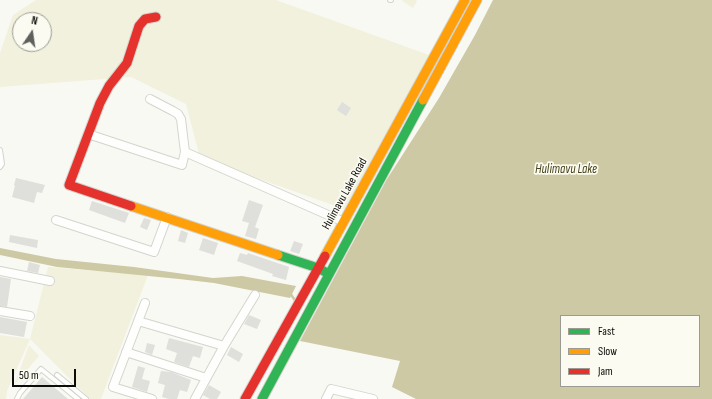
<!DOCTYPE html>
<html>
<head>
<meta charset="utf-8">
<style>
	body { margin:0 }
	#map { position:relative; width:712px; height:399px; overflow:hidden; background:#f9f9f3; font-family:"Sofia Sans Condensed",sans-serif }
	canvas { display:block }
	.legend { position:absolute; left:560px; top:315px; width:140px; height:72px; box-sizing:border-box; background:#fbfbf1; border:1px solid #9b9b94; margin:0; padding:5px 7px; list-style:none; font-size:12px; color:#0c0c09 }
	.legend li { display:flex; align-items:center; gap:8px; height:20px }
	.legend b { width:20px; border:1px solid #9b9b94 }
	.north { position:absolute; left:12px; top:12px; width:40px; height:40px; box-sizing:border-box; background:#fbfbf1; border:1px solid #9b9b94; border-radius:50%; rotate:13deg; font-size:11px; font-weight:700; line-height:16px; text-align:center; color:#0c0c09 }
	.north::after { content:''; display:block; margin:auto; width:14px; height:18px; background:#5f5f5b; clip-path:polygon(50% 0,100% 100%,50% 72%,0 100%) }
	.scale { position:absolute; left:12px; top:369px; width:64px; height:18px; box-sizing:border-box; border:2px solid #0c0c09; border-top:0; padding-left:5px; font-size:12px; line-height:14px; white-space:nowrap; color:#0c0c09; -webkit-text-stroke:3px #fbfbf1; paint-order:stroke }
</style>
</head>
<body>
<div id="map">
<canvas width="712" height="399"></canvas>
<ul class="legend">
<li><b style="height:5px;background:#30b455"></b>Fast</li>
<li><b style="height:5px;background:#ff9f0a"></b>Slow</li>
<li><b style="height:5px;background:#e5322d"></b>Jam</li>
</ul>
<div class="north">N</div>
<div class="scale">50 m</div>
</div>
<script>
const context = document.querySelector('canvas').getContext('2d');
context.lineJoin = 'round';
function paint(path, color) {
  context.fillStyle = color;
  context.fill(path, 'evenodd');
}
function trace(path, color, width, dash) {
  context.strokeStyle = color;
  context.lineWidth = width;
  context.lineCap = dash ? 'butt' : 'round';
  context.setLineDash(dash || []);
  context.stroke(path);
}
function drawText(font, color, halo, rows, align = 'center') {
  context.font = font + ' "Sofia Sans Condensed",sans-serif';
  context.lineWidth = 3.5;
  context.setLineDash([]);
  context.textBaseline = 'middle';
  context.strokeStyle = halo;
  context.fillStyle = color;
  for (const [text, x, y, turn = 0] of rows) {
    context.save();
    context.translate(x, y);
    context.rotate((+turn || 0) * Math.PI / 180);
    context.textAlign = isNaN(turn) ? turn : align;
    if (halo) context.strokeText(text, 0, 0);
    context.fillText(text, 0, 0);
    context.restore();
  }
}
paint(new Path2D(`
	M36 0H276L429 55 344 209 200 158 186 104 131 77 0 87V53L13 15ZM20 20H44V44H20Z
	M403 0H415L417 1 413 8 402 1Z
	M48 267 148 275 101 399H90L30 339 7 391 6 399H0V335L30 339Z
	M29 345 39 356 14 385Z`), '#f2f1dd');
paint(new Path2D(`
	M493 0H712V399H416L392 387 400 361 300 341 387 179 439 98 475 35ZM561 316H699V386H561Z
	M0 248 56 259 134 267 213 278 242 276 296 286 290 298 214 283 179 279 57 267 0 255Z`), '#cdc9a4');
trace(new Path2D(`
	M290 293 296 302`), '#cdc9a4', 2.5);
paint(new Path2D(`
	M342 102 351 108 346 116 337 110Z
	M16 178 45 185 42 193 37 192 34 203 12 197 15 186 14 185Z
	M249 200 263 205 255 227 259 229 256 239 245 236 249 223 242 221Z
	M92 201 129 213 125 223 89 210Z
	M144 218 151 220 147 230 140 227Z
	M181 230 188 233 185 243 178 241Z
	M10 235 38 240 37 248 9 242Z
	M203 238 218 243 214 255 199 250Z
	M294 241 303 244 299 254 290 251Z
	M240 253 247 255 248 253 289 267 286 280 272 276 273 274 237 261Z
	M29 262 40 265 38 273 27 271Z
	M0 277 11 279 7 307 0 306Z
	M249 315 261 320 257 329 244 324Z
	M0 317 27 322 24 337 0 333Z
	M169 338 203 347 200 358 193 356 189 367 174 362 177 353 166 349Z
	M147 343 155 345 152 355 145 352Z
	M231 347 243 354 239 362 227 355Z
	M138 366 145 368 142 379 150 381 147 392 132 387Z
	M161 371 171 372 191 380 187 392 180 390 177 399H169L162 397 165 385 158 383Z
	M42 377 68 399H23Z
	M209 385 221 392 217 399H210L203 395Z`), '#dfdfdb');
const lane = new Path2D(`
	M390 0H391
	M0 150 2 164 0 167
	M57 375 86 399
	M17 399 20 393 41 369 78 399`);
const street = new Path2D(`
	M88 134 182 165 185 152 181 119 178 114 173 111 150 99
	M185 152 344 222
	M56 220 154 252 167 217
	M0 271 50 281
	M145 303 113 387 152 399
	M0 311 30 316
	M138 321 224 346
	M126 352 206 378
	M195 399 224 346 255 295
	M326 399 331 389 373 399`);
const fast = new Path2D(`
	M278 255 318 268 329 274
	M262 399 423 100`);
const slow = new Path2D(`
	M423 100 477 0
	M131 206 278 255
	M325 256 465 0`);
const jam = new Path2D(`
	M131 206 69 185 100 103 109 86 127 63 139 26 145 19 156 17
	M245 399 325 256`);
trace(lane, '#d4d4cf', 6);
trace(street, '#d4d4cf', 10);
trace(fast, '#d4d4cf', 11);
trace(slow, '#d4d4cf', 11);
trace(jam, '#d4d4cf', 11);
trace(lane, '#fefefd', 4);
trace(street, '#fefefd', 8);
trace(fast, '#30b455', 9);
trace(slow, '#ff9f0a', 9);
trace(jam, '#e5322d', 9);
drawText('12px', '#0c0c09', '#fbfbf1', [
	["Hulimavu Lake Road",345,194,-61]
]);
drawText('italic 13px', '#433f17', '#fbfbf1', [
	["Hulimavu Lake",566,170]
]);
</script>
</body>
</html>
